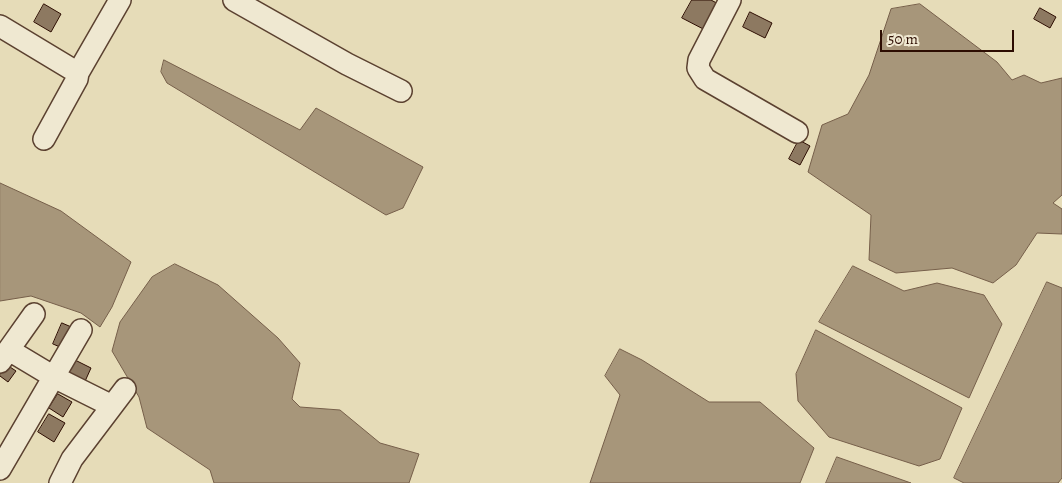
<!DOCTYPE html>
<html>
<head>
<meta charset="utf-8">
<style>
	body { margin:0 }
	#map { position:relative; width:1062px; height:483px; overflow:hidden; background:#e6dcb8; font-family:Alegreya,serif }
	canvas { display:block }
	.scale { position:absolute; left:880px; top:30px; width:134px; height:22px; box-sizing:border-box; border:2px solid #2d0d02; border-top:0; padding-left:6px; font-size:15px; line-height:18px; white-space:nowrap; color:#2d0d02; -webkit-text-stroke:4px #efe8d1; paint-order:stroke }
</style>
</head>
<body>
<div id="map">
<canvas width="1062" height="483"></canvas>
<div class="scale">50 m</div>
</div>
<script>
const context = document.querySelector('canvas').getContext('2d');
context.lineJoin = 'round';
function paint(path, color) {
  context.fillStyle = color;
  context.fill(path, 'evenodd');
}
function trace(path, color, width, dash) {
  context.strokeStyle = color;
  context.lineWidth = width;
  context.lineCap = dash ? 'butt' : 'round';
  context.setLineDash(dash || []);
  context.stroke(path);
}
const water = new Path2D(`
	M920 4 997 62 1012 80 1024 75 1041 83 1062 78V195L1053 203 1062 209V234L1037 233 1016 265 993 283 952 268 896 273 869 260 871 215 808 172 822 125 848 114 869 75 891 9Z
	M164 60 300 130 316 108 423 167 403 208 386 215 167 83 161 72Z
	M0 183 61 211 131 262 112 307 100 327 81 313 31 296 0 301Z
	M175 264 218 285 278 338 300 363 292 399 300 407 340 410 380 443 419 454 409 483H214L210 470 147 428 139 397 112 351 120 322 152 277Z
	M853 266 904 291 937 283 984 295 1002 324 969 398 819 322Z
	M1047 282 1062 288V478L1058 483H964L954 478Z
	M816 330 962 408 940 459 919 466 829 437 798 401 796 374Z
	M620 349 642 360 709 402H760L814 448 800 483H590L620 395 605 376Z
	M837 457 911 483H826Z`);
paint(water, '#a7967a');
trace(water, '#765f4a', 1);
const building = new Path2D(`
	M692 0H711L724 7 711 33 682 18Z
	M44 4 61 14 51 32 34 22Z
	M1040 8 1056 17 1050 28 1034 19Z
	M750 12 772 23 765 38 743 27Z
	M799 140 810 146 800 165 789 159Z
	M62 323 76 329 67 350 53 344Z
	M73 359 91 368 82 388 63 379Z
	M1 361 16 371 8 382 0 376Z
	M58 394 72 402 63 417 49 408Z
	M49 414 65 423 54 442 38 432Z`);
paint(building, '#8d7961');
trace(building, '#2d0d02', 1);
const minor = new Path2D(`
	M234 0 347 64 401 91
	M730 0 699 60 698 68 705 79 797 132
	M0 26 78 73 77 79 44 139
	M78 73 120 0
	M9 350 54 377 112 406
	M0 362 34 314
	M0 469 81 330
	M60 483 72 459 125 389`);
trace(minor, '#5b4130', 24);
trace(minor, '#efe8d1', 21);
</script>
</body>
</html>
